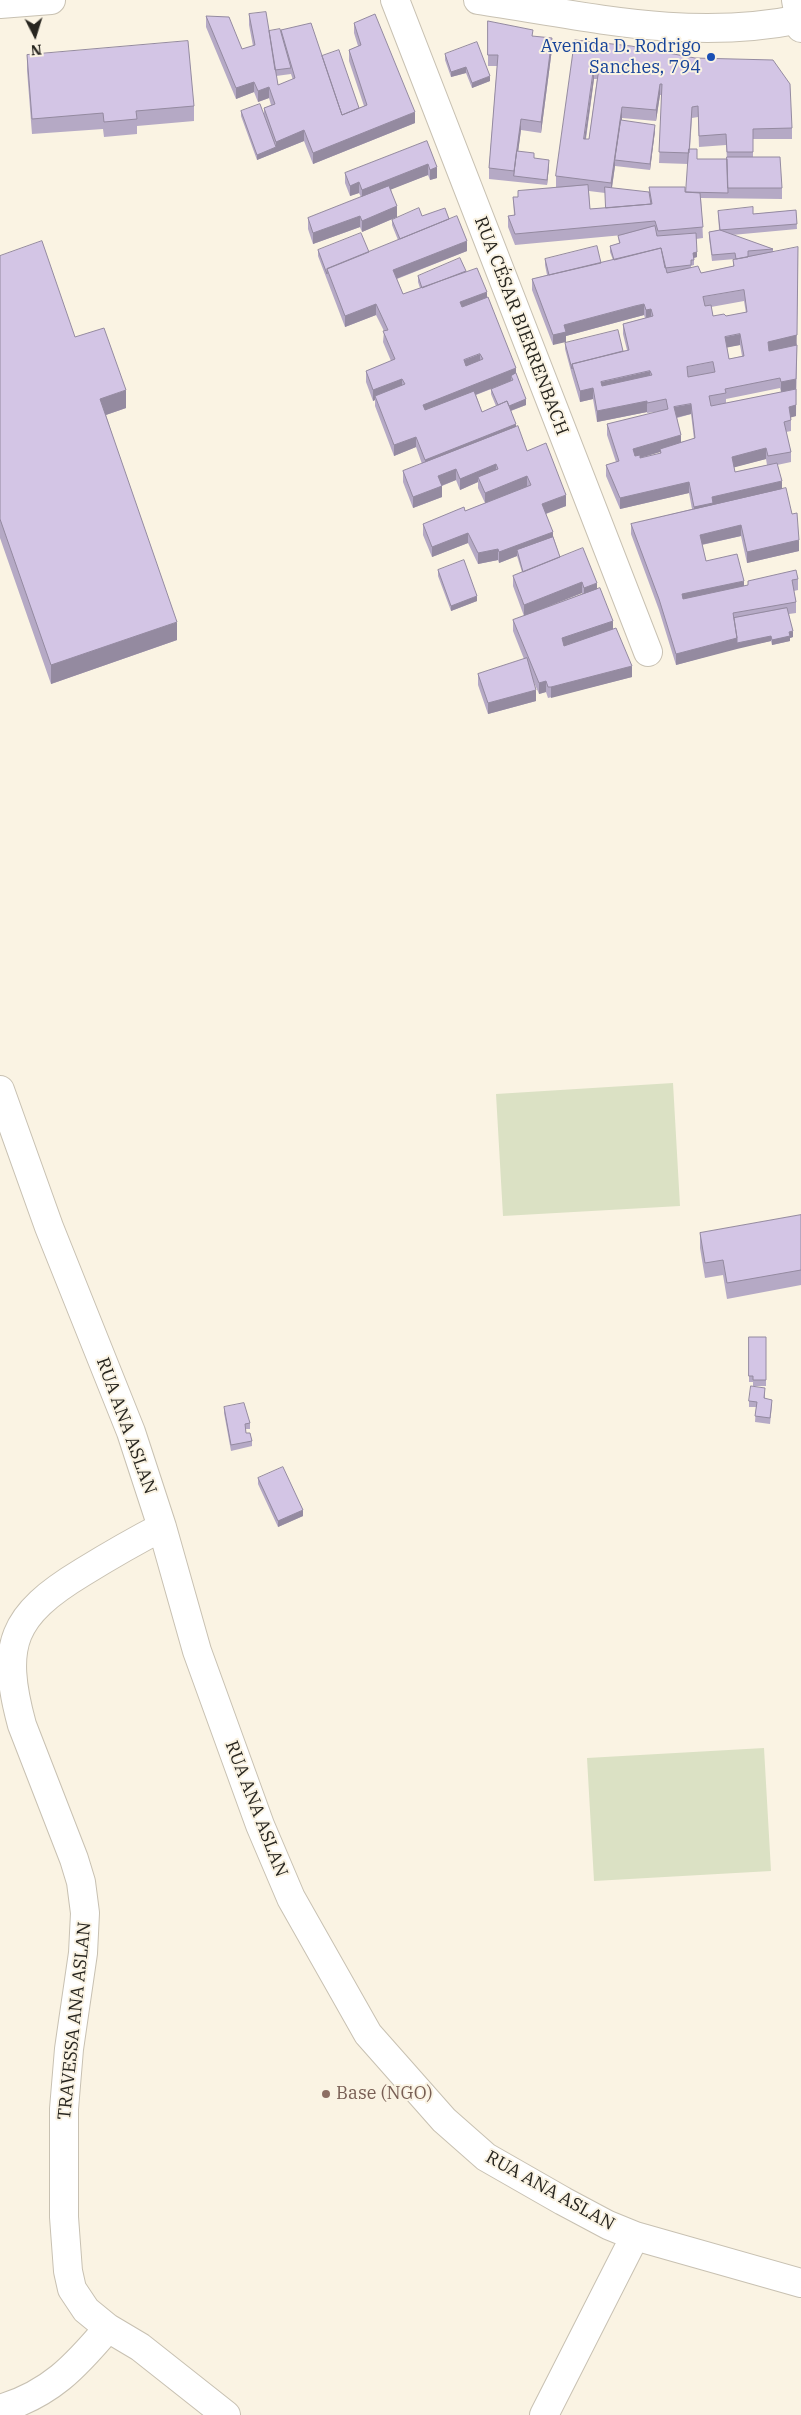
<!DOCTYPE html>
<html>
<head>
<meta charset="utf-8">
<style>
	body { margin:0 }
	#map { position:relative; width:801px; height:2415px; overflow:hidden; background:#faf3e3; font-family:"IBM Plex Serif",serif }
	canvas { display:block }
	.north { position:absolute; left:10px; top:10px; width:50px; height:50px; -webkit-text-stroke:4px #faf3e3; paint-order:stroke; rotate:175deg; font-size:14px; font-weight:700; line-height:20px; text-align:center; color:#27251f }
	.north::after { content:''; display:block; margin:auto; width:18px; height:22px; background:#27251f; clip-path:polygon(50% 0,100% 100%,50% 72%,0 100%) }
</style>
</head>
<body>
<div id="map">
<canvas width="801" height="2415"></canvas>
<div class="north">N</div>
</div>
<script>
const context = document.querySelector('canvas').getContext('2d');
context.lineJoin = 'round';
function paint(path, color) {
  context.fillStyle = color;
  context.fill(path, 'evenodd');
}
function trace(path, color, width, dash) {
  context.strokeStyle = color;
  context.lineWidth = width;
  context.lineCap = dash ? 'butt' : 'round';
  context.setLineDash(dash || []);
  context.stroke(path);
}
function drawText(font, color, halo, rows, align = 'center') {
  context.font = font + ' "IBM Plex Serif",serif';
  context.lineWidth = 4;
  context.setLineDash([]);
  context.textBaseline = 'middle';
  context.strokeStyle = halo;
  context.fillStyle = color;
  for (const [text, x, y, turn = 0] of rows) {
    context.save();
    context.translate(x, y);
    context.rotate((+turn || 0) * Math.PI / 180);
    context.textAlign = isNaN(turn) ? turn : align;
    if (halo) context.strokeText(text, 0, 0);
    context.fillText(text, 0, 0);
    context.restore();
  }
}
paint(new Path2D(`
	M673 1083 680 1206 503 1216 496 1094Z
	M764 1748 771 1871 594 1881 587 1758Z`), '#dbe1c4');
const street = new Path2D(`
	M395 0 648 652
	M796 0 801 28
	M0 1090 49 1227 131 1432 162 1527 197 1651 260 1825 291 1898 368 2034 444 2120 486 2157 563 2201 608 2225 635 2236 801 2283
	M162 1527C135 1541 109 1556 83 1572 12 1615 0 1644 22 1725L74 1859 81 1882 85 1913 83 1953 69 2049 64 2109V2217L68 2271 72 2289 86 2310 108 2328 140 2347 226 2415
	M0 2409C50 2394 75 2367 108 2328
	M544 2415 635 2236`);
const secondary = new Path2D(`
	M478 0C587 16 690 42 801 19
	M0 4 51 0`);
trace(street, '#c8c1b2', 30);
trace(secondary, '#c8c1b2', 30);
trace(street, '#fff', 28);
trace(secondary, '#fff', 28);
paint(new Path2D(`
	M249 14 269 31 281 35V30L322 56 359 108 364 106 349 61V50L358 46 354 33V23L415 123 313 164 304 141 257 160 241 116V111L264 115V108L271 105 269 98 258 102 254 92 236 99 206 27V16L242 49 253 46 249 25ZM291 74 293 80 278 85 276 76Z
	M488 21 533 36 552 49 541 133 521 130 518 151 549 166 547 185 489 179V168L497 66H488Z
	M575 40 792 128V139H753V157L782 188V199L701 198 703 238 696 239 697 257 694 258V265L691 266V268L701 273 733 266V260L735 259 712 261 709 238V232L719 230 718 211 753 214 796 210 797 229 732 235 773 249V252L797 346 796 416 791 417V431L786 432 791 452V462L777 465 782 489 799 551 747 563 741 536 702 545 706 561 744 586 748 585V581L798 579V590L794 591 796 602V613L789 614 793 637 790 638V641L772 645 771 641 737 648 676 665 659 610 631 534V524L692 509 689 493 620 509 606 476V465L616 462 607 435V424L663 411 647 413V412L597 422 593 399 580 402 572 375 565 349V343L623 351 627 350 623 334V324L645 318 644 315 566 336 553 345 532 290V279L547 275 545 265V259L601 263 613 260 610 252V246L619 243 618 236 623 235 515 245 508 227V216L514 215 513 197H518V191L561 187H556V176ZM594 79H597L589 139H586ZM660 95H662L659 163 688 164 686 193 649 187V195L612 188 615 166 650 170 655 131 622 121V118L656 121ZM698 117 699 147 726 145 727 159H697L690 149 692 118ZM589 191 605 193 606 208 590 209ZM744 301 746 313 726 316H713L711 307ZM740 345 742 356 729 359 727 347ZM780 388 781 392 726 403V399ZM691 414 694 439 681 442 677 418ZM660 452V454L640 458ZM766 459 767 465 735 472 734 467Z
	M445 54 490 81 472 88 466 73 451 77 445 60Z
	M27 55 194 106V121L137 126V134L104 137 103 129 32 134 27 70Z
	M427 141 437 178 430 180 428 175 391 189 397 217 362 232 360 227 313 244 308 229V218L361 197 359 193 350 196 345 183V173Z
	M422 216 449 219 467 251 397 279 403 294 420 288 418 282V276L466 271 487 297 516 373 526 405 511 411 516 427 527 451 566 506 546 514 560 557 597 589 632 677 548 698 546 692 539 694 533 680 536 701 488 714 478 685V674L524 659 513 631V620L582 594V593L524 616 513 586V576L522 572 517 556 499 563 498 560 478 564 468 543 432 557 423 535V524L465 511 485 503 478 488V482L460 490 456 480 442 486V497L413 508 403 482V471L422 464 416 447 394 456 375 406V400L373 401 366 382V371L391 361 383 342 384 331 376 315 345 327 318 256V250L369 252 398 240 392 225V220ZM511 381 491 389V394L496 406 482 412 476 395Z
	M0 256 75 337 126 408 106 415 177 640 51 684 0 538Z
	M438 570 477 601 451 611 438 576Z
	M801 1215V1285L727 1299 723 1275 705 1278 700 1248V1233Z
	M749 1337H766V1386H753V1382H749Z
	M765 1394V1399L772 1405 770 1424 755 1422 756 1407H749V1401Z
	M224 1407 250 1423V1429H246V1433L252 1441V1446L231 1451 224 1413Z
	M258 1478 303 1516 278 1527 258 1484Z`), '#b5a9c5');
paint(new Path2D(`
	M552 38V49L541 133V122Z
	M466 67V73L451 77V72Z
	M594 68V79L584 150V139Z
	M490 76V81L472 88V83Z
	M254 82V92L236 99V88Z
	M660 84V95L656 121V110Z
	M269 87V98L258 102V91Z
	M622 107V118L616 160H615V166L611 193V183Z
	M415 112V123L313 164V153Z
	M521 119V130L515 176H514V171Z
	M655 125V131L650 170V164Z
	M304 130V141L257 160V155L276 147V142Z
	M549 160V166L547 185V180Z
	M428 164V175L362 201V190Z
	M437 167V178L430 180V170Z
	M359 182V193L350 196V186Z
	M397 206V217L362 232V221Z
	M360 216V227L313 244V233Z
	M467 241V251L393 280V270Z
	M798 247 796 389 781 393V382L796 379 768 353V342Z
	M697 252V257L693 258V253Z
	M487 292V303L460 313V302Z
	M376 304V315L345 327V316Z
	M644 304V315L566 336V342L553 345V335L564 325Z
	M651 309V320L646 321V310Z
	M740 334V345L725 348V337Z
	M480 354V365L464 371V360Z
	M516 368V379L511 376V381L423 415V405Z
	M650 371V382L601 393V382Z
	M402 379V389L375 396V400L373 401V390Z
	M593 388V399L580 402V391Z
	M796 389V416L789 418V407Z
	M126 390V408L100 417V399Z
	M526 399V405L499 415V410Z
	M647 401V412L597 422V411Z
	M691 404V414L674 418V407Z
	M516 424V435L425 470V460Z
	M681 435V446L660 449V452L633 460V449Z
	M416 437V447L394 456V445Z
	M766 448V459L732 468V457Z
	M496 464V475L478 477V482L460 490V479Z
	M456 469V480L438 487V476Z
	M527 476V487L485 504V493Z
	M782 481V492L694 518V507L712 497Z
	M689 482V493L620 509V498Z
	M442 486V497L413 508V497Z
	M566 495V506L542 515V504Z
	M741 525V536L700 545V535Z
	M553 532V542L517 550V556L499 563V552Z
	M468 533V543L432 557V547Z
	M799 540V551L747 563V552Z
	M498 549V560L478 564V553Z
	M744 581V592L682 605V594Z
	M582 582V593L524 616V605Z
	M597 583V594L584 599V588Z
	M477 596V601L451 611V606Z
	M613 621V632L562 649V638Z
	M177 622V640L51 684V665Z
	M793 631V637L790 638V641L772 645V640Z
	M771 636V641L737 649 676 665V654L737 638Z
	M632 666V677L551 698V687Z
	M546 681V692L539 694V683Z
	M536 690V701L488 714V703Z
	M303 1510V1516L278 1527V1521Z`), '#948aa0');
const building = new Path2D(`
	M266 12 278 85 295 78 281 30 311 23 342 115 367 105 349 50 361 45 354 23 375 14 415 112 313 153 304 130 276 142 264 108 275 104 269 87 258 91 254 82 236 88 206 16 229 17 242 49 255 45 249 14Z
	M488 21 533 30 532 36 552 38 541 122 521 119 514 171 489 168 498 55H488Z
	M280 29 291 68 275 70 269 31Z
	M575 40 631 46 695 58 773 60 790 84 792 128 753 129V152H727L726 134 699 136 698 106 692 107 689 153 659 152 662 84H660L656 110 622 107 611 183 556 176ZM594 68H599L589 139H584Z
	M188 41 194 106 136 111 137 119 104 122 103 113 32 119 27 55Z
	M477 42 490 76 472 83 466 67 451 72 445 54Z
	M339 50 359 108 342 115 322 56Z
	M260 104 276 147 257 155 241 111Z
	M621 120 655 125 650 164 615 160Z
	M427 141 437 167 430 170 428 164 362 190 359 182 350 186 345 173Z
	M689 149H697V159H727L728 193 686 192Z
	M517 151 534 153V158L549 160 547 180 514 176Z
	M727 157H780L782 188H728Z
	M588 185 590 209 652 204 649 187H685V192L700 193 703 227 658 231 655 221 515 234 508 216 515 215 513 197H518V191Z
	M389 186 397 206 362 221 360 216 313 233 308 218Z
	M605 187 649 192 651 204 606 208Z
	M753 207V214L796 210 797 224 720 230 773 249 748 251V257L736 259 735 253 712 255 709 232 720 230 718 211Z
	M419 208 422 216 445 208 449 219 400 239 392 220Z
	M457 216 467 241 393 270 403 294 477 268 487 292 460 302 462 307 488 297 516 368 423 405 425 410 474 391 482 412 507 401 516 424 425 460 416 437 394 445 375 396 405 384 402 379 373 390 366 371 395 359 383 331 388 330 376 304 345 316 327 269ZM480 354 483 359 466 366 464 360Z
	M655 226 657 236 696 233 697 252 693 253 694 260H691V265L665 268 661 248 614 260 610 246 620 243 618 236Z
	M361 233 369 252 327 269V274L318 250Z
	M42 241 75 337 104 328 126 390 100 399 177 622 51 665 0 519V256Z
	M597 246 601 263 549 275 545 259Z
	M798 247 797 335 768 342 769 351 797 345 796 379 781 382 780 378 725 389 726 393 709 396 711 406 796 389V405L789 407 791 420 784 422 791 452 768 456 766 448 732 457 735 472 777 463 782 481 712 497 713 503 694 507 689 482 620 498 606 465 619 461 607 424 668 409 666 399 647 403V401L597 411 593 388 580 391 572 364 629 350 623 324 653 316 651 309 646 310 644 304 635 306 564 325 566 332 553 335 532 279 661 248 667 273 698 266 701 273 734 266 733 260ZM744 290 747 312 726 316 724 314 713 316 711 305 705 306 703 297ZM740 334 744 356 729 359 725 337ZM713 362 715 372 688 377 687 367ZM650 371 652 375 602 386 601 382ZM691 404 695 438 660 449 661 453 640 458V455L635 456 633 449 681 435 674 407Z
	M460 258 466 271 422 288 418 276Z
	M618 330 623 351 572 364V369L565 343Z
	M516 373 526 399 509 406 507 401 498 405 491 389 513 380 511 376Z
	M518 426 527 451 546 443 566 495 542 504 553 532 499 552 498 549 478 553 468 533 432 547 423 524 464 507 465 511 531 485 527 476 485 493 478 477 498 469 496 464 460 479 456 469 438 476 442 486 413 497 403 471Z
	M786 488 792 514 797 513 799 540 747 552 741 525 700 535 706 561 737 554 744 581 682 594 683 599 748 585V581L796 570 798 579 792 580 796 602 733 613 737 638 676 654 659 599 631 524Z
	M553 537 560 557 523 572 517 550Z
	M583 548 597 583 584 588 582 582 524 605 513 576Z
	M464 560 477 596 451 606 438 570Z
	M600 588 613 621 562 638 564 646 616 628 632 666 551 687H548L546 681 539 683 513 620Z
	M787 608 793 631 789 632 790 636 772 640 771 636 737 643V638L734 618Z
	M527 658 536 690 488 703 478 674Z
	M801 1215V1270L727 1283 723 1260 705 1263 700 1233Z
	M749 1337H766V1380H753V1376H749Z
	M751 1386 765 1388 764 1398 772 1400 770 1418 755 1416 757 1402 749 1401Z
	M244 1403 250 1423 245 1424 246 1433H250L252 1441 231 1445 224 1407Z
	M283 1467 303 1510 278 1521 258 1478Z`);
paint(building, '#d3c5e5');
trace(building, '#948aa0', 1);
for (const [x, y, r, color] of [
	[711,57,5,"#1a4fb4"],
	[326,2094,5,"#8d6e63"]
]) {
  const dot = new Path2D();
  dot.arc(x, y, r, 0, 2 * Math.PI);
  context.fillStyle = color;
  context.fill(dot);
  trace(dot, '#faf3e3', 2);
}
drawText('18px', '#164399', '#faf3e3', [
	["Avenida D. Rodrigo",701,47],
	["Sanches, 794",701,68]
], 'right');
drawText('18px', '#27251f', '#faf3e3', [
	["RUA CÉSAR BIERRENBACH",521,326,69],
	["RUA ANA ASLAN",126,1426,70],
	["RUA ANA ASLAN",256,1809,69],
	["TRAVESSA ANA ASLAN",75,2021,-84],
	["RUA ANA ASLAN",550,2191,29]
]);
drawText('18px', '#785e54', '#faf3e3', [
	["Base (NGO)",336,2094]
], 'left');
</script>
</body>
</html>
